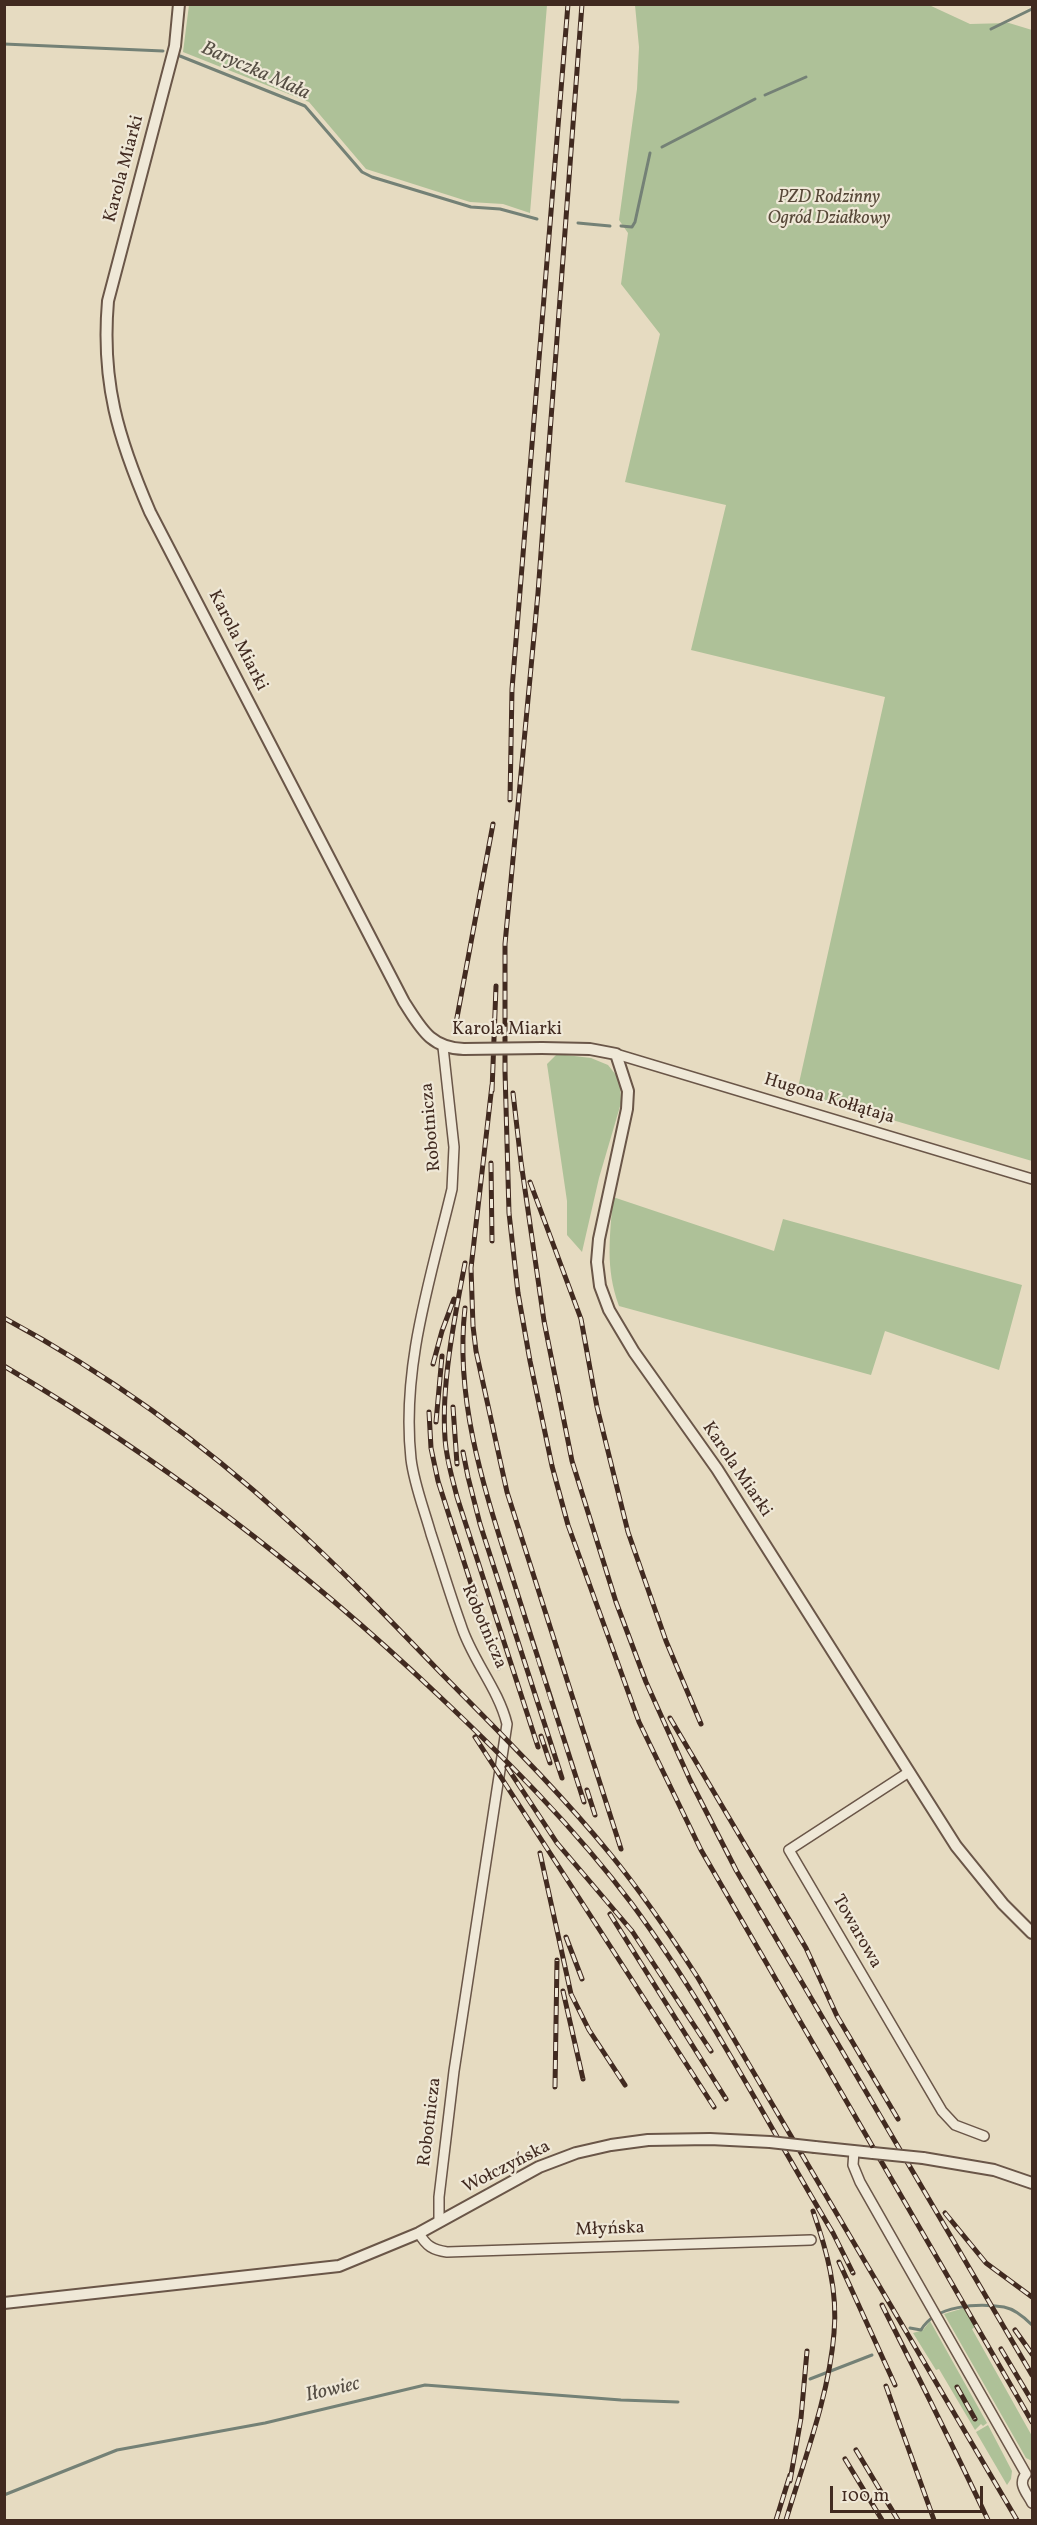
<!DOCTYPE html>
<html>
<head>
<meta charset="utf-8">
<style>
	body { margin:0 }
	#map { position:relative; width:1037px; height:2525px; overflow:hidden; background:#e6dbc1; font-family:Vollkorn,serif }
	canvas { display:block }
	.frame { position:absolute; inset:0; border:6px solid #412a20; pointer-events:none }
	.scale { position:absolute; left:830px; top:2486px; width:153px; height:27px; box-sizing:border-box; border:3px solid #412a20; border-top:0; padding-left:8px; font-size:18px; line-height:21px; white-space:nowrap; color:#412a20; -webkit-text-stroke:4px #efe8d7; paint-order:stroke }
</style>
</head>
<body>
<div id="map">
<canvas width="1037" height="2525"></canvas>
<div class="frame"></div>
<div class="scale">100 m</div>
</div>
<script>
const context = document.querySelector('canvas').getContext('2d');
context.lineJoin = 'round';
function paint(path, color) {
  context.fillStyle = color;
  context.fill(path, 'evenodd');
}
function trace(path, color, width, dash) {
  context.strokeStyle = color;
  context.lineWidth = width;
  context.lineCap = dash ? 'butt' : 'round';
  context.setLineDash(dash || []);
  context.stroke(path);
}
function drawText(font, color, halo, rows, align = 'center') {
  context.font = font + ' Vollkorn,serif';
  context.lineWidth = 4.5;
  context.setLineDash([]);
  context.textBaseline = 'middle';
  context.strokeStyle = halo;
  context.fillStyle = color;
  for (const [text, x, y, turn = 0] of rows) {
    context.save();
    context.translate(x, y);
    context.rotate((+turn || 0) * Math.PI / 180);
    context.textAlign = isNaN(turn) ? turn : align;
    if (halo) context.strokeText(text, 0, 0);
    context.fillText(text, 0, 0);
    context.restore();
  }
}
paint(new Path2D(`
	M189 5H547L530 213 503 204 470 202 366 169 309 102 183 52Z
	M635 5H929L970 24 1009 23 1032 30V1161L797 1092 885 697 691 650 726 505 625 482 660 334 621 284 628 233 619 220 637 89 639 47Z
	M557 1054 591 1058 608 1065 620 1080 621 1103 599 1178 582 1252 567 1235V1201L547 1064Z
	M613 1197 774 1251 783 1219 1022 1285 999 1370 885 1331 871 1375 619 1306C605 1267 610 1237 613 1197Z
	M964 2308 975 2327 972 2329 1032 2436V2461L1026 2458 944 2314Z
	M930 2321 987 2423 983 2426 981 2424 975 2430 939 2369 936 2370 913 2333 923 2330Z
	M988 2425 1012 2471 1011 2479 1007 2485 976 2432Z`), '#aec198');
trace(new Path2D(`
	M991 29 1032 9
	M4 44 163 51
	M180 56 305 106 362 172 372 177 471 207 500 209 537 219
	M765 95 806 77
	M662 147 755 99
	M578 223 610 226
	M621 226 632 227 635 222 650 153
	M910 2328 921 2330C935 2305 978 2303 1004 2307 1015 2309 1025 2318 1032 2325
	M810 2379 872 2355
	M4 2495 117 2450 265 2423 425 2385 621 2400 678 2402`), '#748176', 3);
const minor = new Path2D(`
	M616 1054 1032 1179
	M909 1772 789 1850 942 2111 955 2125 984 2136
	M854 2151 853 2165 860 2182 1026 2474
	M439 2221V2197L454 2071 507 1724C498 1688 472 1660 461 1625 450 1595 441 1564 431 1534 424 1509 414 1484 411 1459 401 1367 431 1277 452 1189L454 1147 443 1047
	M419 2233C426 2246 433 2250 447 2252L811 2240
	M1026 2474C1017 2484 1027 2493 1032 2503`);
const tertiary = new Path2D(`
	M179 4 175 46 108 301C101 382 118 438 150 512L404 1002C421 1028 430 1048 464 1049
	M542 1048 590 1049 616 1054 628 1091 627 1109 599 1239 597 1262 600 1286 609 1310 634 1352 717 1469 956 1846 1003 1904 1032 1933
	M815 2147 873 2153
	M923 2158 994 2170 1032 2183
	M4 2303 339 2266 419 2233 539 2167 576 2153 611 2145 648 2140 710 2139 770 2142`);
trace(minor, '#6a5648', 12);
trace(tertiary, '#6a5648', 14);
trace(minor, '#efe8d7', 9);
trace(tertiary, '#efe8d7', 10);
const rail = new Path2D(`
	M582 4 538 593 505 944V1071L509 1213 518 1293 530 1361 552 1466 568 1525 639 1722 701 1850 1032 2422
	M510 800 512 689 568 4
	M456 1023 493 824
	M492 1085 471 1268 473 1326 476 1351 507 1492 621 1849
	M492 1091 496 986
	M513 1093 522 1171
	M521 1162 544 1321 572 1461 616 1602 646 1682 690 1780 736 1870 1032 2375
	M491 1163 492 1241
	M530 1182 581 1319 597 1407 628 1532 666 1641 701 1724
	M465 1263C455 1315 441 1385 445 1438 446 1458 452 1477 457 1497L538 1747
	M465 1308C454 1405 487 1497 516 1589 538 1660 561 1731 584 1802
	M4 1318C106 1373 203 1443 288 1521 341 1569 390 1620 439 1671 498 1731 558 1790 611 1855 643 1894 671 1936 698 1978L1017 2520
	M433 1364 442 1331 454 1299
	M4 1366C161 1459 305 1569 437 1694 507 1760 574 1827 632 1904 708 2007 767 2123 833 2233L853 2273
	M453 1407 457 1464
	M429 1412 431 1448 438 1481 498 1668
	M436 1422 442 1356
	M463 1452 468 1477 480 1524 562 1778
	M670 1718 806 1948 837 2016 898 2119
	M541 1736 550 1763
	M475 1737 714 2107
	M507 1767 557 1843 632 1931 711 2051
	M587 1790 595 1815
	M540 1853 571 1994 589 2030 625 2085
	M610 1914 726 2099
	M566 1937 582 1979
	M563 1991 583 2079
	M555 2087 557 1960
	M945 2213 986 2263 1032 2297
	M839 2262 895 2385
	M882 2305C918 2376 954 2448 988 2520
	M1015 2330 1032 2354
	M1001 2349 1032 2401
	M886 2386 934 2520
	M957 2387 975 2419
	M856 2450 898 2520
	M845 2459 882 2520
	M790 2481 801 2418 807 2351
	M776 2520 790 2475
	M786 2520C804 2460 829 2396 834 2333 838 2291 827 2251 813 2211`);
trace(rail, '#412a20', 5);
trace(rail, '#efe8d7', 3, [9]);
const tertiaryBridge = new Path2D(`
	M464 1049 542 1048
	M770 2142 815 2147
	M873 2153 923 2158`);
trace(tertiaryBridge, '#6a5648', 14, []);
trace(tertiaryBridge, '#efe8d7', 10);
drawText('18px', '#412a20', '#efe8d7', [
	["Karola Miarki",125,169,-75],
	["Karola Miarki",237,641,63],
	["Karola Miarki",507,1031],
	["Hugona Kołłątaja",829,1100,17],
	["Robotnicza",432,1127,-95],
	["Karola Miarki",736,1470,56],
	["Robotnicza",483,1627,67],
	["Towarowa",856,1932,60],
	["Robotnicza",431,2122,-83],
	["Wołczyńska",507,2168,-27],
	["Młyńska",610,2230,-2]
]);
drawText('italic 18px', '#574838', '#efe8d7', [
	["PZD Rodzinny",829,199],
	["Ogród Działkowy",829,220]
]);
drawText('italic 20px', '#564e44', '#efe8d7', [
	["Baryczka Mała",255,72,24],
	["Iłowiec",333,2391,-13]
]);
</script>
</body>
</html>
